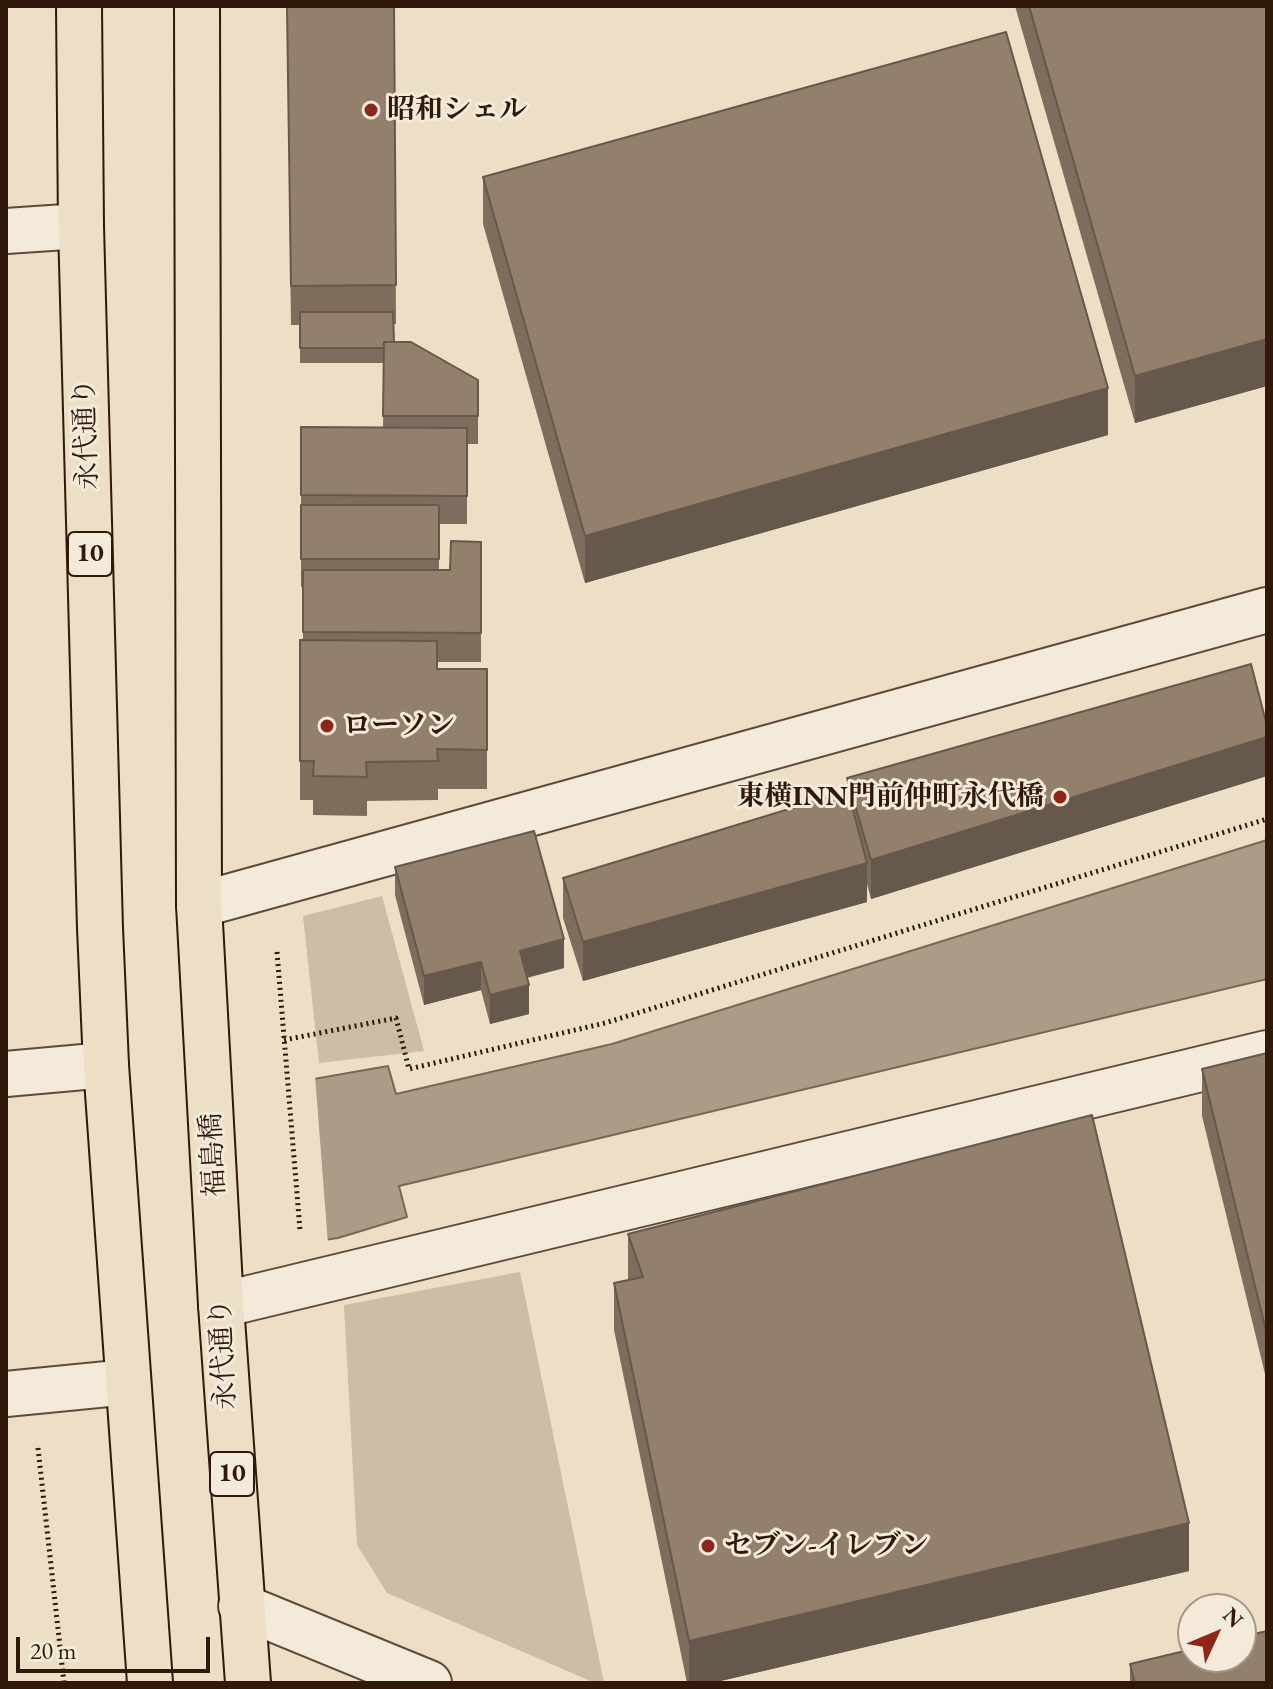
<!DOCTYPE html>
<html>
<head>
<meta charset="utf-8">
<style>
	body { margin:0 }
	#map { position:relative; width:1273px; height:1689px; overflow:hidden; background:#ecdfc5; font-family:"EB Garamond",serif }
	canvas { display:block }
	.frame { position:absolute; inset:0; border:8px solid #30180b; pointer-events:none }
	.north { position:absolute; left:1177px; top:1593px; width:80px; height:80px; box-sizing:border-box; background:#f3ead9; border:2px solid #a59687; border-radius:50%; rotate:46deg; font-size:22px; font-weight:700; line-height:32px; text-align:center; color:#30180b }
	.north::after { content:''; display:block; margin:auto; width:28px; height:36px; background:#8f2418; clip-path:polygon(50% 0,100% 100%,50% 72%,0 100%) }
	.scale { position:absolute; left:16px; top:1637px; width:194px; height:36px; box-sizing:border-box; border:4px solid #30180b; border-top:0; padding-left:10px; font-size:24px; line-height:28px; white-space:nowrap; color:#30180b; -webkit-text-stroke:6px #f3ead9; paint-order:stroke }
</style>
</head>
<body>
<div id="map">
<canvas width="1273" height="1689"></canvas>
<div class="frame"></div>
<div class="north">N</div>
<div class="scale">20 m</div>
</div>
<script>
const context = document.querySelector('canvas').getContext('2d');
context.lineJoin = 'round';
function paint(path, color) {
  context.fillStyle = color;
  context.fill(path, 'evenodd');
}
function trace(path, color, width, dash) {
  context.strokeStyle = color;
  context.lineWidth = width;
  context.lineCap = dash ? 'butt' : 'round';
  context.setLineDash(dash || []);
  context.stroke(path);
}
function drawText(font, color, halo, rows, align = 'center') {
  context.font = font + ' "EB Garamond","Noto Serif JP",serif';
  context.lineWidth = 6;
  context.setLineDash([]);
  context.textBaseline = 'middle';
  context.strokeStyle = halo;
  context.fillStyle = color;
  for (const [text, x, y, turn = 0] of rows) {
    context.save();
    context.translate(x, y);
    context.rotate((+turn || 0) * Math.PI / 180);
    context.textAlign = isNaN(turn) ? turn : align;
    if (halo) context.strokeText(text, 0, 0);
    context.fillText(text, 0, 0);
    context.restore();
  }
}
paint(new Path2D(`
	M382 896 424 1051 319 1063 303 916Z
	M520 1272 604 1683H595L387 1593 357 1545 344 1305Z`), '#ccbda5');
const water = new Path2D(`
	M1267 840V979L399 1186 407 1217 338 1238 6 1287V1133L388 1066 396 1094 612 1044Z`);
paint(water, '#ac9b86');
trace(water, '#7a6755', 2);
paint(new Path2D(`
	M315 1075 328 1244 7 1291 6 1129Z`), '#ecdfc5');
const minor = new Path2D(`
	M6 231 81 226
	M199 905 1267 610
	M6 1074 106 1065
	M221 1305 1267 1053
	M6 1394 128 1382
	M241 1606 429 1683`);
const major = new Path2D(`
	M79 6 81 226 100 928 106 1065 150 1683
	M197 6 199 905 221 1305 248 1683`);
trace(minor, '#5f4a3a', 48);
trace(major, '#30180b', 48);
trace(new Path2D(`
	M277 952 300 1230
	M284 1040 396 1018 409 1069 605 1023 1267 819
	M38 1448 64 1683`), '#30180b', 5, [2, 4]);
trace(minor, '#f3ead9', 44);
trace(major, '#ecdfc5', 44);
paint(new Path2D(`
	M287 6H394L396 324H393L394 342 478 380V444H467V524H439V570H450L481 542V662H437V669H487V789H438V800L367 801V816L313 815V800H300V640H303V587H301V427H383L384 363H300V325H291Z
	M1015 6H1267V386L1135 423Z
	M483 177 1108 435 585 583 483 224Z
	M1267 726V776L871 899 867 884V902L583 981 563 918V878L847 791V778Z
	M395 867 564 968 527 978 529 1014 490 1024 481 990 424 1005 395 895Z
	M1267 1053V1382L1202 1116V1069Z
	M628 1234 1189 1571 712 1683H687L614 1330V1283L628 1280Z
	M1130 1664 1267 1683H1130Z`), '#7e6d5d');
paint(new Path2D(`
	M1267 339V386L1135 423V376Z
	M1108 388V435L585 583V536Z
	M1267 737V776L871 899V860Z
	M867 863V902L583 981V942Z
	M564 939V968L520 979V951Z
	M481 962V990L424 1005V976Z
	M529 985V1014L490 1024V995Z
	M1189 1523V1571L712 1683H689V1641Z`), '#66594c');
const building = new Path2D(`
	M287 6H394L396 285 291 286Z
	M1029 6H1267V339L1135 376Z
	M1006 32 1108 388 585 536 483 177Z
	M300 312H393L394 342H384V348H300Z
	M384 342H411L478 380V416H383Z
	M301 427 467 428V496L301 495Z
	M301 505H439V559H301Z
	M451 541 481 542V633L303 632V570H450Z
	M300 640 437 641V669H487V750L437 749 438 761 366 762 367 777 313 776 314 761H300Z
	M1251 664 1267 726V737L871 860 847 778Z
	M848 791 867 863 583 942 563 878Z
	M534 831 564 939 520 951 529 985 490 995 481 962 424 976 395 867Z
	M1267 1053V1335L1202 1069Z
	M1092 1115 1189 1523 689 1641 614 1283 643 1277 628 1234Z
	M1267 1631V1683H1135L1130 1664 1193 1649V1657H1241V1637Z`);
paint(building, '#927f6c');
trace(building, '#66594c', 2);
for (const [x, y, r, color] of [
	[371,110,8,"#8f2418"],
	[327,726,8,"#8f2418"],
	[1060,797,8,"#8f2418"],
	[708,1546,8,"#8f2418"]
]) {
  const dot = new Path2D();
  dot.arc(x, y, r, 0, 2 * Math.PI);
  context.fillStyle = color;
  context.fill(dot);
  trace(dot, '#f3ead9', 3);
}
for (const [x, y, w] of [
	[90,554,44],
	[232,1474,44]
]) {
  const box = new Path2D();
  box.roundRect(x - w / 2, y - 22, w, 44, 6);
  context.fillStyle = '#f3ead9';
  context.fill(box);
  trace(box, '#30180b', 2);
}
drawText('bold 26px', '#30180b', null, [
	["10",90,554],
	["10",232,1474]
]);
drawText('bold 28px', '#30180b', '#f3ead9', [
	["昭和シェル",387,110],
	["ローソン",343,726],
	["東横INN門前仲町永代橋",1044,797,"right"],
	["セブン-イレブン",724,1546]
], 'left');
drawText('28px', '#30180b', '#f3ead9', [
	["永代通り",87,434,-92],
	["福島橋",214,1155,-93],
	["永代通り",224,1354,-93]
]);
</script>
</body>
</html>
